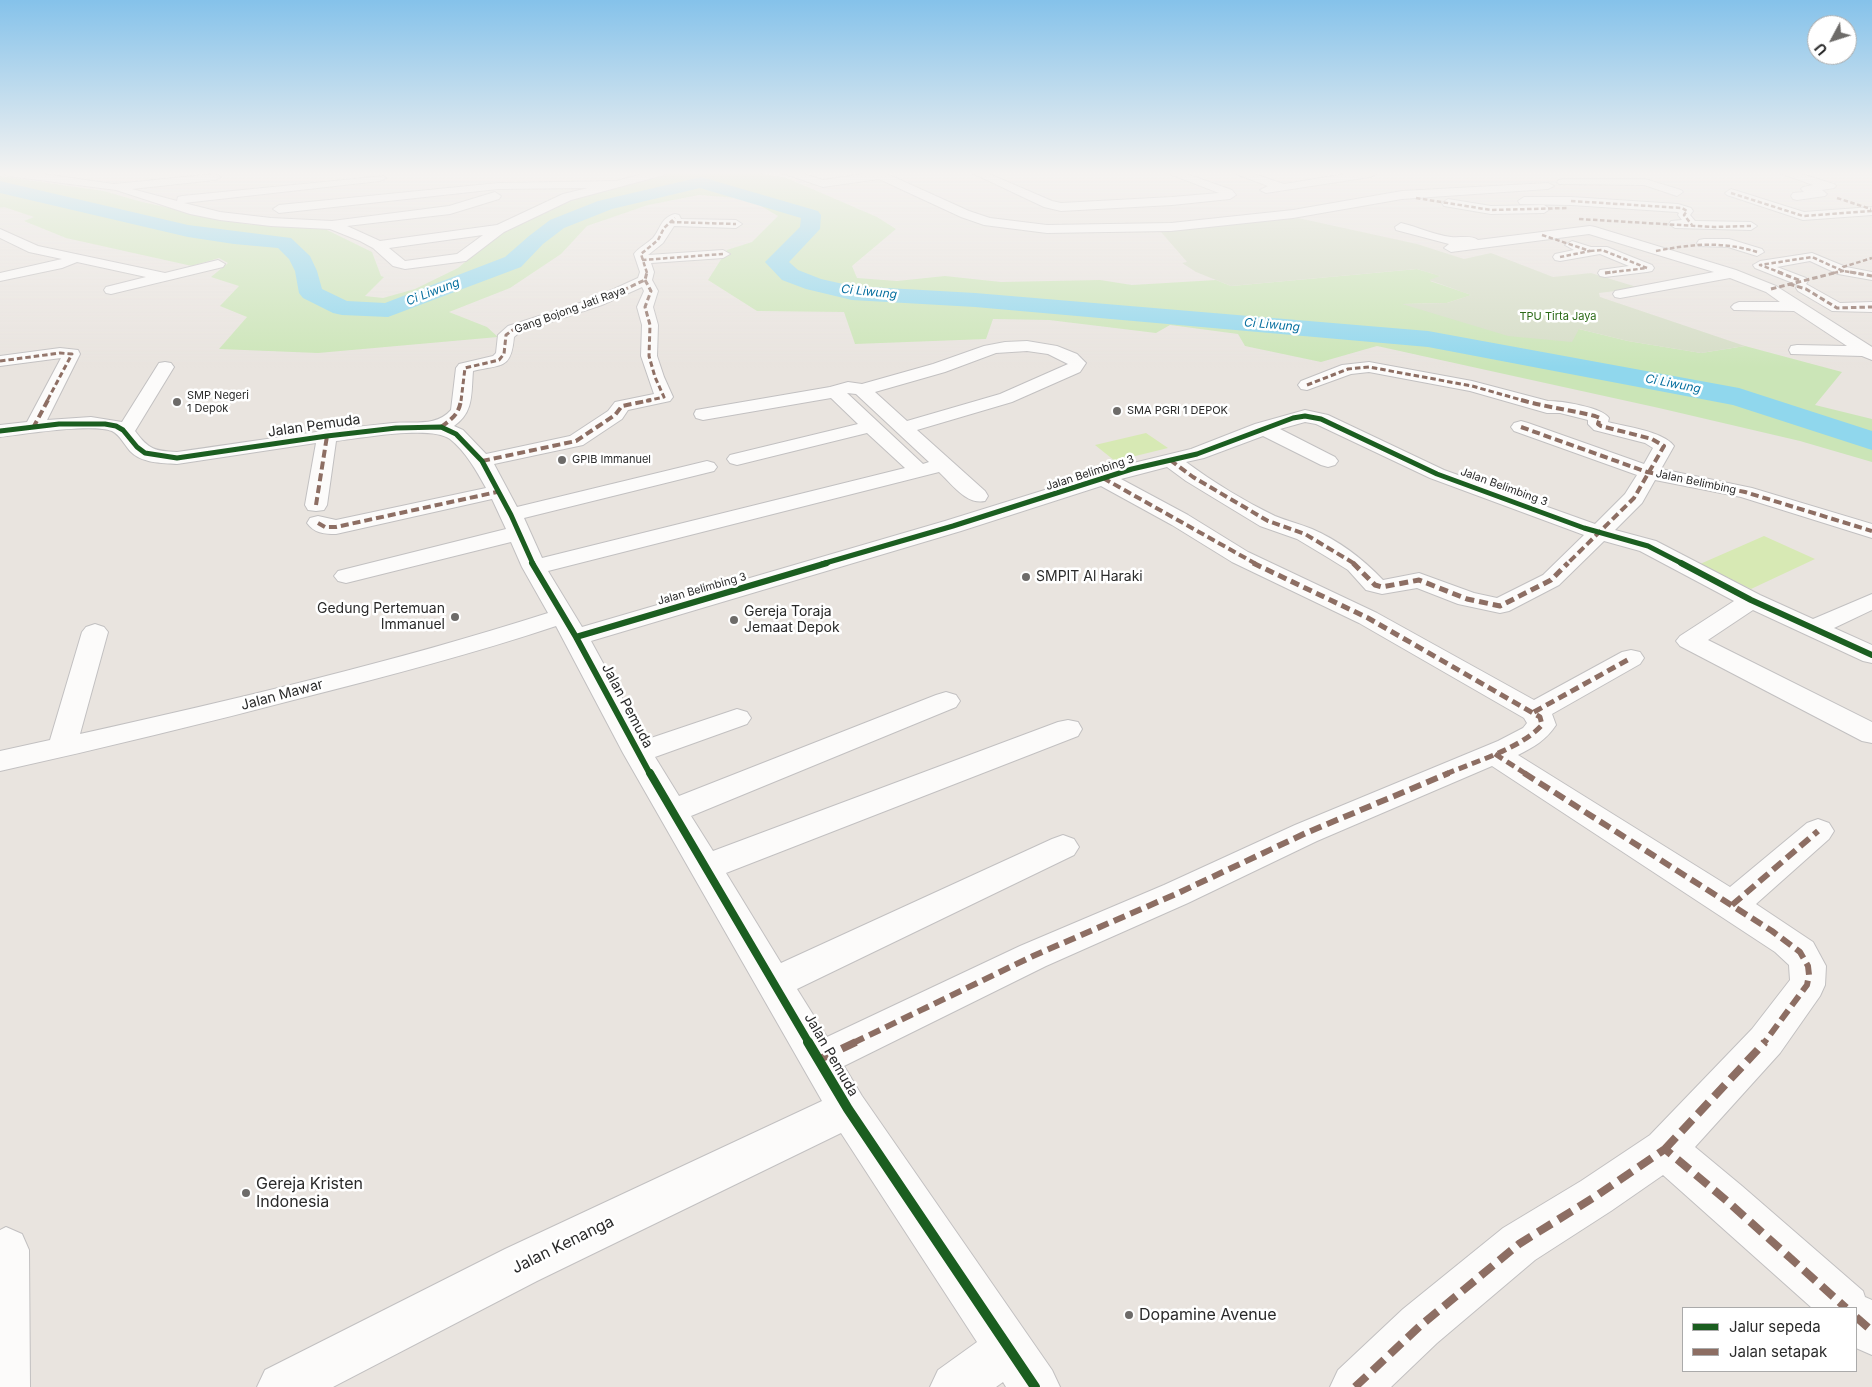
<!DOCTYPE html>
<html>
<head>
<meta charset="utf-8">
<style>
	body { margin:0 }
	#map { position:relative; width:1872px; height:1387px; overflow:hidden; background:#e9e4df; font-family:Inter,sans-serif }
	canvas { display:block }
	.legend { position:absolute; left:1682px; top:1307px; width:175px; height:65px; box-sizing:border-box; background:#fff; border:1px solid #aaa; margin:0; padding:6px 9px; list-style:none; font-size:15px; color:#2a2a2a }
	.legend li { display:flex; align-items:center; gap:10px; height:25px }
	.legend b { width:25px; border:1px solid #aaa }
	.north { position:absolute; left:1807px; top:15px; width:50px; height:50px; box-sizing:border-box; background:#fff; border:1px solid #aaa; border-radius:50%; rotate:230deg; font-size:14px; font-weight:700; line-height:20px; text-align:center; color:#2a2a2a }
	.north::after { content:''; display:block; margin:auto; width:18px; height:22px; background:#6d6b69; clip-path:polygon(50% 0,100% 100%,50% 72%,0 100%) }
</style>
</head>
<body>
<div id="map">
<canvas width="1872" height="1387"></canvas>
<ul class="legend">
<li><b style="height:6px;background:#1b5e20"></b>Jalur sepeda</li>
<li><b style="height:6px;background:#8d6e63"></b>Jalan setapak</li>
</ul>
<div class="north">U</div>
</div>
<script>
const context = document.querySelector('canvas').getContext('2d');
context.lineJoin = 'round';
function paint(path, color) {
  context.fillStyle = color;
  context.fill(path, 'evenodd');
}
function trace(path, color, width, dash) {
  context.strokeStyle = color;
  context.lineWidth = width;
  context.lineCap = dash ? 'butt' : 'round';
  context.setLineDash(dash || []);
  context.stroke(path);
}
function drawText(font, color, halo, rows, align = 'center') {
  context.font = font + ' Inter,sans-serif';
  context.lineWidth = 5;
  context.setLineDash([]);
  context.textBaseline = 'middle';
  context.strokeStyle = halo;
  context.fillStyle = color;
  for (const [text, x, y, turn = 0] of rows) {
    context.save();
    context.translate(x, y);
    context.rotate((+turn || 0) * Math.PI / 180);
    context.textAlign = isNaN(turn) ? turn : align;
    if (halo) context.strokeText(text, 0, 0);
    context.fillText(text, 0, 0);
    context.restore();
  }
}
paint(new Path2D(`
	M669 173H759L787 178 877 217 896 229 852 266 857 278 897 281 945 276 1001 282 1100 280 1132 285 1216 280 1231 286 1417 269 1441 276 1430 281 1472 295 1447 303 1404 304 1579 329 1628 341 1701 353 1745 346 1842 372 1815 405 1872 419V462L1800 441 1659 408 1377 346 1321 362 1245 346 1238 334 1170 325 1156 333 1049 320 993 319 986 339 855 344 844 312 757 311 708 280 727 250 752 242 778 216 749 199 699 195 648 205 587 226 561 254 510 288 449 312 487 327 498 337 318 353 219 349 247 317 220 306 239 286 211 277 228 263 219 258 192 266 66 238 24 221 34 217 4 207 0 208V176L104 191 142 202 246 224 325 229 372 252 381 276 384 277 365 296 383 298 415 289 458 268 520 216 565 196Z`), '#cbe5b7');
paint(new Path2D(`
	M1298 218 1417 244 1464 259 1491 253 1553 277 1591 273 1640 288 1599 293 1600 297 1745 346 1701 353 1628 341 1579 329 1572 342 1508 336 1402 304 1447 303 1471 295 1429 280 1440 276 1417 269 1231 286 1196 272 1182 263 1187 262 1161 232Z`), '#d5ddc6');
paint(new Path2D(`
	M1146 433 1168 448 1115 461 1095 445Z
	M1764 536 1815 559 1751 589 1700 564Z`), '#d7e9b4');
paint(new Path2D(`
	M701 177 818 211 821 215 820 229 789 262 798 270 821 279 852 286 975 293 1428 331 1739 388 1872 431V450L1733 405 1428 347 975 307 852 300 806 289 782 280 765 262 800 227 801 218 700 188 612 209 564 228 543 244 521 267 388 317 342 315 333 313 303 298 299 293 295 271 289 259 278 248 234 244 188 237 0 193V181L188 225 291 238 310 256 317 271 322 289 347 301 385 303 505 257 529 236 550 220 598 201Z`), '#90d7ed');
const minor = new Path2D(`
	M3 173H36L114 184 215 174 221 177 215 180 132 189 177 201 178 197 182 196 384 176 386 178 380 181 184 203 220 212 271 218 332 221 449 206 495 192 501 196 499 199 450 214 347 226 380 241 497 225 563 194 588 188 498 189 279 213 273 209 279 205 498 183 617 181 645 173H665L664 175 571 200 504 232 466 261 405 269 393 266 373 248 360 241 330 229 271 226 220 220 190 214 116 190 8 176ZM483 235 457 254 405 261 389 248Z
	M782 173H800L823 180 870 173H885L969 211 990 218 1047 225 1171 223 1293 210 1402 191 1548 183 1554 186 1548 189 1402 199 1293 218 1171 231 1047 233 984 225 961 217 879 179 823 187Z
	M972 173H987L1052 201 1061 203 1172 197 1219 193 1167 173H1184L1232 190 1236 195 1230 199 1172 205 1061 211 1044 207Z
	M1233 173H1251L1284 184 1352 173 1376 174 1370 177 1266 193 1260 190 1268 186Z
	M1780 173H1798L1834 184 1836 186 1834 188 1822 190 1827 194 1825 196 1797 200 1793 199 1791 196 1793 193 1804 192 1801 189 1803 187 1813 185Z
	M1563 179H1645L1681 190 1683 192 1677 196 1644 185 1559 184 1557 182 1559 180Z
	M1731 189 1804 212 1872 207V215L1803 220 1727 195 1725 193Z
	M1524 197H1571L1678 204 1691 208 1693 211 1690 215 1695 221 1751 222 1757 226 1751 230 1675 228 1669 224 1671 221 1682 220 1678 215 1679 213 1677 212 1571 205 1520 204 1518 201Z
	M1448 199 1491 206 1544 205 1550 209 1544 213 1491 214 1444 206 1442 203Z
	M675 214 679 215 681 219 736 220 742 224 736 228 674 226 663 243 648 255 723 250 730 254 723 258 651 263 654 272 652 280 658 291 653 307 658 325 657 356 664 377 673 397 670 401 628 410 622 419 583 445 494 464 517 507 707 461 714 463 717 467 714 471 524 518 542 558 905 468 867 433 737 465 730 463 727 459 730 455 858 424 831 398 703 420 696 418 694 414 696 410 830 387 848 382 862 384 933 364 984 346 1005 342 1027 341 1057 346 1077 354 1086 363 1080 372 1012 402 917 430 985 491 988 496 985 501C966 505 952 484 939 472L548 571 582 627 945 521 1125 465 1191 449 1255 424 1305 410 1328 415 1444 470 1595 524 1625 494 1637 475 1514 431 1511 427 1514 423 1521 421 1528 423 1644 464 1653 448 1645 443 1594 430 1588 424V420L1560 413H1547L1470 391 1369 372 1351 374 1307 390 1301 389 1298 385 1301 381 1342 365 1369 362 1472 381 1548 401C1561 401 1602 407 1609 418L1608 422C1626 427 1663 431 1674 446L1661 469 1752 488 1872 524V538L1741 497 1655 480 1642 503 1615 530 1656 541 1760 595 1813 619 1872 594V610L1834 628 1872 645V663L1863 661 1753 610 1708 640 1872 722V743L1862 741 1680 646 1676 641 1680 636 1734 601 1640 551 1604 541 1559 585 1509 611 1500 613 1458 604 1417 588 1382 594 1366 590 1348 570 1327 557 1297 539 1260 526 1186 481 1167 467 1121 479 1188 515 1248 552 1377 613 1534 700 1622 652 1631 650 1640 652 1644 658 1640 664 1552 714 1556 725C1546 740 1534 747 1518 755L1730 887 1807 823 1818 819 1829 823 1834 831 1829 839 1756 904 1813 942 1826 966 1825 985 1820 996 1780 1053 1695 1147 1742 1186 1863 1291 1865 1297 1872 1300V1355L1856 1348V1308H1812L1663 1175 1611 1211 1535 1260 1437 1343 1391 1387H1330L1338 1370 1403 1309 1503 1228 1581 1181 1650 1135 1752 1029 1790 980 1789 965 1775 952 1492 766 1317 841 1188 903 1046 966 844 1066 862 1096 1052 1370 1060 1387H1006L1003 1382 996 1387H930L938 1370 977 1342 841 1133 537 1281 333 1387H257L265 1370 505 1249 822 1101 623 753 556 626C475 653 392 675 309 696 206 723 103 748 0 771V751L50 740 82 632 86 627 95 624 104 627 108 632 80 734C237 699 395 662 548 613L522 567 511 542 346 583 338 581 334 576 338 571 506 529 492 499 336 534C324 534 314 533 307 523L310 518 318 516 336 520 486 488C476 470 466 452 450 439 432 425 360 438 336 441L327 505 324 510 316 511 308 510 305 505 316 443 177 464C161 463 141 463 130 451 124 444 120 435 112 431 92 423 24 434 0 437V425L27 422 61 358 0 366V356L60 348 78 350 80 354 47 420 91 417 122 422 159 363 165 362 171 363 174 367 135 431C149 450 155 451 177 452 249 442 321 430 393 423 414 421 436 427 451 410L456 368 459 364 493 356 496 353 498 335 508 326 592 299 638 278 640 272 634 254C639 247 647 244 653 238 661 229 660 218 675 214ZM642 287 644 291 637 307 642 325 641 356 654 394 615 402 608 411 570 436 486 454 463 430 454 426C474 412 471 394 473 371 502 364 511 370 514 337L520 332 602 305ZM1027 351 1048 354 1068 364 1000 394 907 421 875 392 945 372 996 353ZM847 393 856 394 929 462 923 464ZM1305 422 1316 424 1430 478 1584 535 1543 575 1497 598 1474 593 1419 573 1383 580C1363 559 1338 540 1312 529 1300 524 1287 521 1275 516 1246 502 1213 482 1186 462L1204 458 1263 436 1321 465 1328 467 1335 465 1338 461 1335 457 1280 429ZM1101 486 1172 525 1232 562 1359 623 1524 718 1527 723 1523 728 1498 741 1295 825 1164 885 1020 946 827 1037 797 989 1074 855 1079 847 1074 839 1063 835 1052 839 781 963 726 873 1078 736 1082 729 1078 722 1068 720 1058 722 713 851 691 816 956 707 960 701 956 695 946 692 936 695 679 796 655 757 747 724 751 718 747 712 737 709 645 740 591 641 961 531Z
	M1401 223C1418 227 1434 235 1451 237 1460 238 1472 235 1478 240L1590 226 1595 227 1736 270 1776 286 1872 347V360L1862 356 1791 354 1789 350 1791 346 1797 345 1847 346 1794 311 1734 310 1731 307 1734 304 1739 302H1780L1766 292 1730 278 1620 298 1615 297 1613 294 1615 291 1714 272 1589 234 1451 252 1444 248 1449 244 1396 230 1395 227Z
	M0 229 38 246 165 273 218 260 225 264 223 267 111 294 106 293 104 290 106 287 146 277 77 262 62 268 0 281V273L62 259 29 252 0 238Z
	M1704 239H1729L1762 249 1764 252 1757 256 1728 247 1699 246 1697 243 1699 240Z
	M1572 241 1591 247H1607L1652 265 1654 268 1652 271 1647 272 1605 277 1600 276 1598 273 1600 270 1629 266 1600 254 1560 261 1555 260 1553 257 1555 254 1574 250 1565 245Z
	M1812 253 1846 267 1872 272V280L1838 274 1810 261 1777 267 1806 278 1808 281 1806 284 1840 303 1872 302V312L1832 311 1798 291 1796 288 1798 285 1755 268 1753 265 1760 261Z
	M6 1227 22 1234 29 1250 30 1387H0V1230Z`);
trace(minor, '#c2c0c1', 2);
paint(minor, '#fcfbfa');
trace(new Path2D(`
	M1731 193 1803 216 1872 211
	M1416 198 1491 210 1568 208
	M1837 198 1871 209
	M1571 201 1682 208 1687 211 1684 215 1692 225
	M1579 219 1714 227 1751 226
	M670 222 736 224
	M1542 235 1590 251 1560 257
	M1590 251 1602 250 1647 268 1605 273
	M1656 251C1691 244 1722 241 1757 252
	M642 260 723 254
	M647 273 641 254 658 240 664 228 675 218
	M1782 273 1760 265 1812 257 1843 271 1857 273
	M1833 273 1843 271V267L1872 258`), '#8d6e63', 2.5, [4.5, 2.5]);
trace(new Path2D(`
	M1778 272 1801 281
	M1850 272 1872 276
	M1605 273 1612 272
	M645 280 651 291 645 307 650 325 649 356 655 377 664 397 646 401
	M1789 284 1806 289 1837 308 1872 307
	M1771 289 1838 272
	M0 361 60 353 72 354 47 401
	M1307 385 1348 369 1369 367 1472 386 1525 401
	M461 401 465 368 499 360 504 354 506 335 514 329 597 302 645 280 647 272`), '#8d6e63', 3, [5.5, 3]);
trace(new Path2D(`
	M1521 400C1546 407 1570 410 1595 416L1600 418 1598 424 1601 426 1652 439 1664 446 1634 498 1567 564
	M441 427C452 419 459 414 461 400
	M1521 427 1647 472 1745 492 1872 531
	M33 428 48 400
	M1170 460 1193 477 1268 521 1305 534 1355 564
	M482 461 576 441 615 415 622 406 651 400
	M1103 478 1256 564
	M316 505 327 436
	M318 523 325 527H336L497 492`), '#8d6e63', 4, [8, 4]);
trace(new Path2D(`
	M1253 563 1368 618 1540 717 1542 725C1520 749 1476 761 1446 774
	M1353 563 1375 585 1382 587 1419 580 1467 599 1500 606 1551 580 1568 563
	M1534 712 1631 658
	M1495 754 1526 774`), '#8d6e63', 5, [9, 5]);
trace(new Path2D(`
	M1524 773 1772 931 1800 952 1808 966 1809 975 1807 985 1764 1043
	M1732 905 1818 831
	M853 1043 1033 956 1176 894 1306 833 1449 773`), '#8d6e63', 6, [12, 6]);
trace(new Path2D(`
	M820 1059 856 1042
	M1665 1149 1765 1042
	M1856 1317 1872 1331
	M1355 1387 1420 1326 1519 1244 1596 1196 1665 1149 1727 1201 1846 1308`), '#8d6e63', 8, [16, 8]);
trace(new Path2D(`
	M0 431 59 424H105L116 426 123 430 137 447 145 453 177 458 327 436 396 428 441 427 456 434 482 461 511 515 533 564
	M822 564 953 526 1132 469 1197 454 1293 418 1305 416 1321 419 1437 474 1584 528 1648 546 1683 564`), '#1b5e20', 5);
trace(new Path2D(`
	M532 563 576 637 650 774
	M1681 563 1751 600 1872 655
	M576 637 827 563`), '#1b5e20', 6);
trace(new Path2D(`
	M650 773 809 1043`), '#1b5e20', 8);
trace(new Path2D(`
	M808 1042 848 1109 1035 1387`), '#1b5e20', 10);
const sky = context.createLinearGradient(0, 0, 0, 368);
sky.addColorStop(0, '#85c2ea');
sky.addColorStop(0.47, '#f5f3f1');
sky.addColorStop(1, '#f5f3f100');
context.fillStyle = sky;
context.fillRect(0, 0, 1872, 368);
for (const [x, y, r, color] of [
	[177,402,5,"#6d6b69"],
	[1117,411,5,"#6d6b69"],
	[562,460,5,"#6d6b69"],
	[1026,577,5,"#6d6b69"],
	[455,617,5,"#6d6b69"],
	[734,620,5,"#6d6b69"],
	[246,1193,5,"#6d6b69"],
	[1129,1315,5,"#6d6b69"]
]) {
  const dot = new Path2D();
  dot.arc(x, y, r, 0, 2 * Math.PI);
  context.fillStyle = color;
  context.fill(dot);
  trace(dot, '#fff', 2);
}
drawText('11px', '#2a2a2a', '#fff', [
	["Gang Bojong Jati Raya",570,310,-20],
	["Jalan Belimbing 3",1090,473,-18],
	["Jalan Belimbing",1696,482,12],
	["Jalan Belimbing 3",1504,487,20],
	["Jalan Belimbing 3",702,589,-16]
]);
drawText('11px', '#2b6a17', '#fff', [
	["TPU Tirta Jaya",1558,317]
]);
drawText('11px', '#2a2a2a', '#fff', [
	["SMP Negeri",187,396],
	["1 Depok",187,409],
	["SMA PGRI 1 DEPOK",1127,411],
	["GPIB Immanuel",572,460]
], 'left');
drawText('italic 12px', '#0870a0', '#fff', [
	["Ci Liwung",433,292,-21],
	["Ci Liwung",869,292,6],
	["Ci Liwung",1272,325,5],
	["Ci Liwung",1673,384,11]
]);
drawText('14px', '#2a2a2a', '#fff', [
	["Jalan Pemuda",314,426,-8],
	["Jalan Mawar",282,695,-15],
	["Jalan Pemuda",627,706,62],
	["Jalan Pemuda",831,1055,60]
]);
drawText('14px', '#2a2a2a', '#fff', [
	["SMPIT Al Haraki",1036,577],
	["Gedung Pertemuan",445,609,"right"],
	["Immanuel",445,625,"right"],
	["Gereja Toraja",744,612],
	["Jemaat Depok",744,628]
], 'left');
drawText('16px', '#2a2a2a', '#fff', [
	["Gereja Kristen",256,1184],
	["Indonesia",256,1202],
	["Dopamine Avenue",1139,1315]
], 'left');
drawText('16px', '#2a2a2a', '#fff', [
	["Jalan Kenanga",563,1245,-26]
]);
</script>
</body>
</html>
